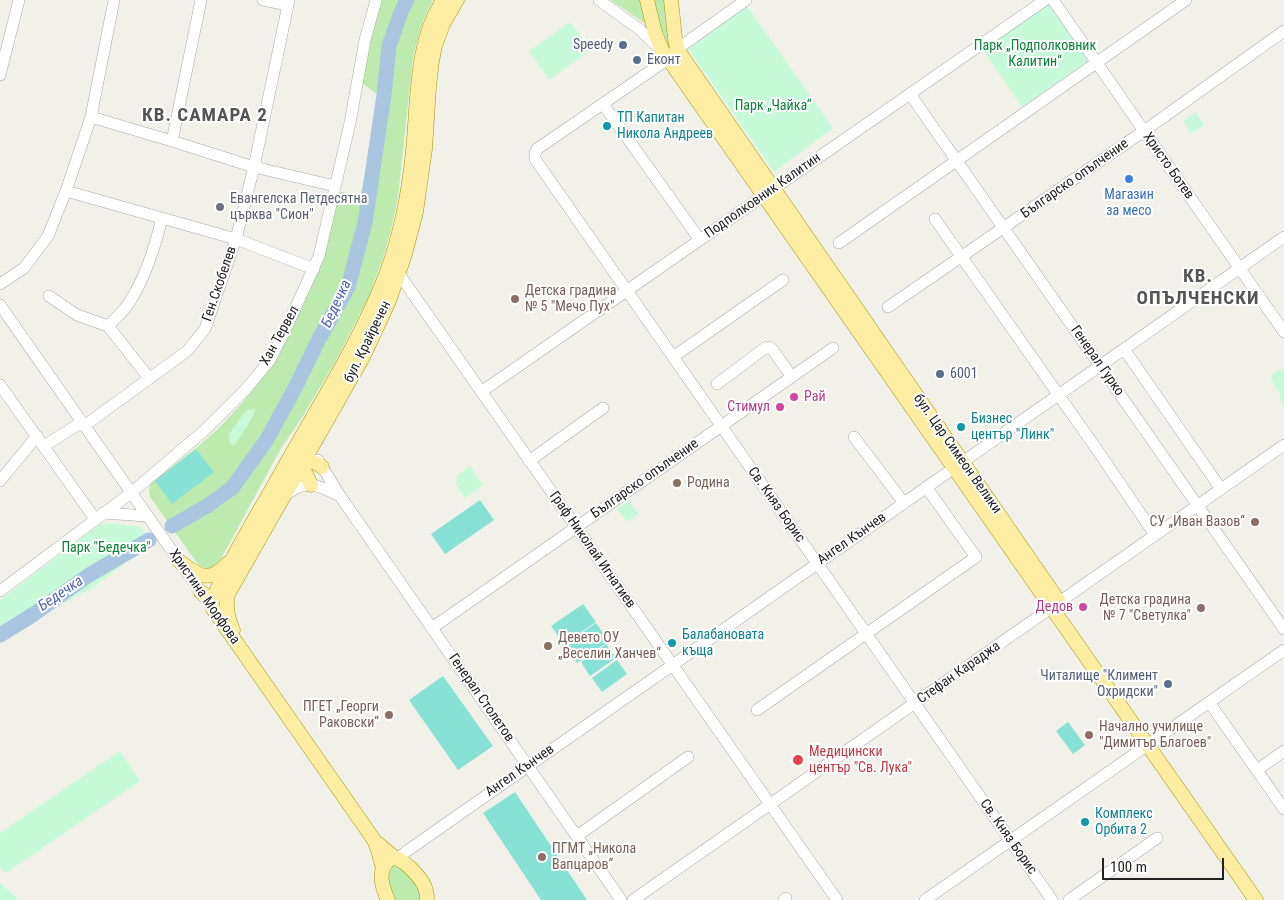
<!DOCTYPE html>
<html>
<head>
<meta charset="utf-8">
<style>
	body { margin:0 }
	#map { position:relative; width:1284px; height:900px; overflow:hidden; background:#f2f1e9; font-family:"Roboto Condensed",sans-serif }
	canvas { display:block }
	.scale { position:absolute; left:1102px; top:858px; width:122px; height:22px; box-sizing:border-box; border:2px solid #222; border-top:0; padding-left:6px; font-size:15px; line-height:18px; white-space:nowrap; color:#222; -webkit-text-stroke:4px #fff; paint-order:stroke }
</style>
</head>
<body>
<div id="map">
<canvas width="1284" height="900"></canvas>
<div class="scale">100 m</div>
</div>
<script>
const context = document.querySelector('canvas').getContext('2d');
context.lineJoin = 'round';
function paint(path, color) {
  context.fillStyle = color;
  context.fill(path, 'evenodd');
}
function trace(path, color, width, dash) {
  context.strokeStyle = color;
  context.lineWidth = width;
  context.lineCap = dash ? 'butt' : 'round';
  context.setLineDash(dash || []);
  context.stroke(path);
}
function drawText(font, color, halo, rows, align = 'center') {
  context.font = font + ' "Roboto Condensed",sans-serif';
  context.lineWidth = 4;
  context.setLineDash([]);
  context.textBaseline = 'middle';
  context.strokeStyle = halo;
  context.fillStyle = color;
  for (const [text, x, y, turn = 0] of rows) {
    context.save();
    context.translate(x, y);
    context.rotate((+turn || 0) * Math.PI / 180);
    context.textAlign = isNaN(turn) ? turn : align;
    if (halo) context.strokeText(text, 0, 0);
    context.fillText(text, 0, 0);
    context.restore();
  }
}
paint(new Path2D(`
	M380 0H433C423 17 418 37 413 57L398 197 391 230 382 261 368 298 335 362 303 416 280 450 221 559C213 569 207 572 197 563L150 497 149 488 151 483 201 444 219 428 244 401 272 365 339 192 361 194 379 96 361 82 367 43Z
	M611 0H643L646 23H644Z
	M651 0H667L674 42 668 53Z
	M397 865 403 868 420 889 421 900H394L386 879 388 869 392 866Z`), '#bdebaf');
paint(new Path2D(`
	M1049 0 1090 60 1022 107 981 47Z
	M747 6 833 128 774 172 688 49Z
	M570 22 591 50 549 80 529 51Z
	M1196 112 1204 125 1191 133 1183 121Z
	M1281 369 1284 370V408L1281 402 1280 394 1271 379 1273 374Z
	M253 408 255 410 253 414 254 415 234 446 230 442 229 434 246 410 250 409 252 411Z
	M470 466 483 485 465 498 456 485 457 476Z
	M629 501 639 514 627 522 617 509Z
	M109 523 141 527 152 543 95 586 41 616 3 640 0 643V600L100 524Z
	M120 751 140 781 6 873 0 868V833Z
	M0 883 20 900H0Z`), '#c7fad9');
paint(new Path2D(`
	M196 449 214 472 172 504 155 481Z
	M480 500 494 520 445 554 431 534Z
	M583 604 596 622 564 644 551 626Z
	M596 623 609 641 577 663 564 645Z
	M606 644 616 658 590 676 581 662Z
	M617 660 627 674 602 692 592 678Z
	M443 676 493 746 458 770 409 700Z
	M1068 722 1085 745 1073 754 1056 731Z
	M515 792 587 900H541L483 813Z`), '#87e1d5');
trace(new Path2D(`
	M172 526 207 506 232 488 266 441 294 390 319 339 348 287 365 223 384 95 389 46 401 12 407 0
	M0 635 34 614 89 575 149 540`), '#a9c5df', 15);
const minor = new Path2D(`
	M263 0 288 5
	M599 0 639 29 660 49
	M1053 0 1284 332
	M677 49 746 0
	M668 59 537 149 535 153V159L1052 900
	M0 75 19 0
	M910 94 1284 629
	M603 104 700 240
	M91 117 172 141 254 167 335 186
	M172 141 201 0
	M66 191 236 239 314 269
	M935 219 1100 454 1155 535
	M839 243 1186 0
	M399 274 837 900
	M0 284 24 268 48 236 66 191 91 117 114 0
	M49 296 77 315 108 326
	M0 305 205 598
	M888 307 1144 131 1284 31
	M1124 349 1221 489
	M673 357 783 280
	M149 378 108 326C115 319 124 311 129 303 146 277 155 247 162 218
	M717 384 765 348 768 347 772 349 792 377
	M0 385 95 519
	M481 392 1045 0
	M84 426 187 351 205 329 236 239 254 167 289 0
	M854 437 904 503
	M44 446 82 422
	M318 460 340 496 621 900
	M529 461 603 408
	M0 481 37 436
	M284 496C307 478 317 485 340 496
	M103 513 147 516
	M0 591 131 493 205 430 246 389 270 360 288 324 319 256 350 123 365 40 376 0
	M432 628 833 348
	M1209 702 1284 809
	M757 710 976 557 926 487
	M1257 770 1284 751
	M577 836 688 757
	M398 858 407 851 1284 237
	M633 900 1284 445
	M784 900 786 898
	M925 900 1284 650
	M1069 900 1157 838`);
const major = new Path2D(`
	M647 0 655 33 662 50 1256 900
	M671 0 675 38 677 49 1058 600
	M304 457V470L311 485
	M297 469C307 460 311 459 322 467
	M179 561C198 575 208 585 228 563
	M201 592 207 597 222 594
	M233 630C228 619 225 607 228 594L363 357 389 301 405 254 416 212 425 149 429 87 432 61 435 46 443 24 457 0
	M376 842 395 858C406 861 424 880 426 891 427 894 427 897 427 900
	M383 869 378 850 374 840 213 609 212 603 214 596C229 562 249 529 268 496 287 463 305 430 324 398 348 357 370 317 387 272 401 233 409 192 413 151 418 101 415 43 443 0
	M388 900C382 887 377 872 388 861`);
trace(minor, '#a9a9a9', 12);
trace(major, '#a09400', 15);
trace(minor, '#fff', 11);
trace(major, '#fdeda3', 14);
for (const [x, y, r, color] of [
	[623,45,5,"#5c6f8a"],
	[637,60,5,"#5c6f8a"],
	[607,126,5,"#0f9aa8"],
	[1129,179,5,"#3f7fe0"],
	[220,207,5,"#6b7280"],
	[515,299,5,"#8d6e63"],
	[940,374,5,"#5c6f8a"],
	[794,397,5,"#d1479c"],
	[780,407,5,"#d1479c"],
	[961,427,5,"#0f9aa8"],
	[677,483,5,"#8d6e63"],
	[1255,522,5,"#8d6e63"],
	[1083,607,5,"#d1479c"],
	[1201,608,5,"#8d6e63"],
	[672,643,5,"#0f9aa8"],
	[548,646,5,"#8d6e63"],
	[1168,684,5,"#5c6f8a"],
	[389,715,5,"#8d6e63"],
	[1089,735,5,"#8d6e63"],
	[798,760,6,"#e0444e"],
	[1085,822,5,"#0f9aa8"],
	[542,857,5,"#8d6e63"]
]) {
  const dot = new Path2D();
  dot.arc(x, y, r, 0, 2 * Math.PI);
  context.fillStyle = color;
  context.fill(dot);
  trace(dot, '#fff', 2);
}
drawText('14px', '#4e5e75', '#fff', [
	["Speedy",613,45],
	["Еконт",647,60,"left"],
	["6001",950,374,"left"],
	["Читалище \"Климент",1158,676],
	["Охридски\"",1158,692]
], 'right');
drawText('14px', '#0b8535', '#fff', [
	["Парк „Подполковник",1035,46],
	["Калитин“",1035,62],
	["Парк „Чайка“",773,106],
	["Парк \"Бедечка\"",106,548]
]);
drawText('14px', '#0d838f', '#fff', [
	["ТП Капитан",617,118],
	["Никола Андреев",617,134],
	["Бизнес",971,419],
	["център \"Линк\"",971,435],
	["Балабановата",682,635],
	["къща",682,651],
	["Комплекс",1095,814],
	["Орбита 2",1095,830]
], 'left');
drawText('14px', '#222', '#fff', [
	["Христо Ботев",1168,166,55],
	["Българско опълчение",1075,179,-35],
	["Подполковник Калитин",763,196,-35],
	["Ген.Скобелев",220,284,-71],
	["Хан Тервел",280,336,-61],
	["бул. Крайречен",368,342,-64],
	["Генерал Гурко",1097,361,55],
	["бул. Цар Симеон Велики",957,454,55],
	["Българско опълчение",645,479,-35],
	["Св. Княз Борис",776,505,55],
	["Ангел Кънчев",852,539,-35],
	["Граф Николай Игнатиев",592,550,55],
	["Христина Морфова",204,597,55],
	["Стефан Караджа",959,673,-35],
	["Генерал Столетов",481,698,55],
	["Ангел Кънчев",520,771,-35],
	["Св. Княз Борис",1008,837,55]
]);
drawText('14px', '#366cbe', '#fff', [
	["Магазин",1129,195],
	["за месо",1129,211]
]);
drawText('14px', '#5b616d', '#fff', [
	["Евангелска Петдесятна",230,199],
	["църква \"Сион\"",230,215]
], 'left');
drawText('14px', '#785e54', '#fff', [
	["Детска градина",525,291],
	["№ 5 \"Мечо Пух\"",525,307],
	["Родина",687,483],
	["СУ „Иван Вазов“",1245,522,"right"],
	["Детска градина",1191,600,"right"],
	["№ 7 \"Светулка\"",1191,616,"right"],
	["Девето ОУ",558,638],
	["„Веселин Ханчев“",558,654],
	["ПГЕТ „Георги",379,707,"right"],
	["Раковски“",379,723,"right"],
	["Начално училище",1099,727],
	["\"Димитър Благоев\"",1099,743],
	["ПГМТ „Никола",552,849],
	["Вапцаров“",552,865]
], 'left');
drawText('14px', '#b23c85', '#fff', [
	["Рай",804,397,"left"],
	["Стимул",770,407],
	["Дедов",1073,607]
], 'right');
drawText('14px', '#be3a42', '#fff', [
	["Медицински",809,752],
	["център \"Св. Лука\"",809,768]
], 'left');
drawText('italic 15px', '#4c65b4', '#fff', [
	["Бедечка",337,304,-65],
	["Бедечка",61,594,-34]
]);
context.letterSpacing = '1px';
drawText('bold 19px', '#555', '#fff', [
	["КВ. САМАРА 2",205,116],
	["КВ.",1198,277],
	["ОПЪЛЧЕНСКИ",1198,299]
]);
context.letterSpacing = '0px';
</script>
</body>
</html>
